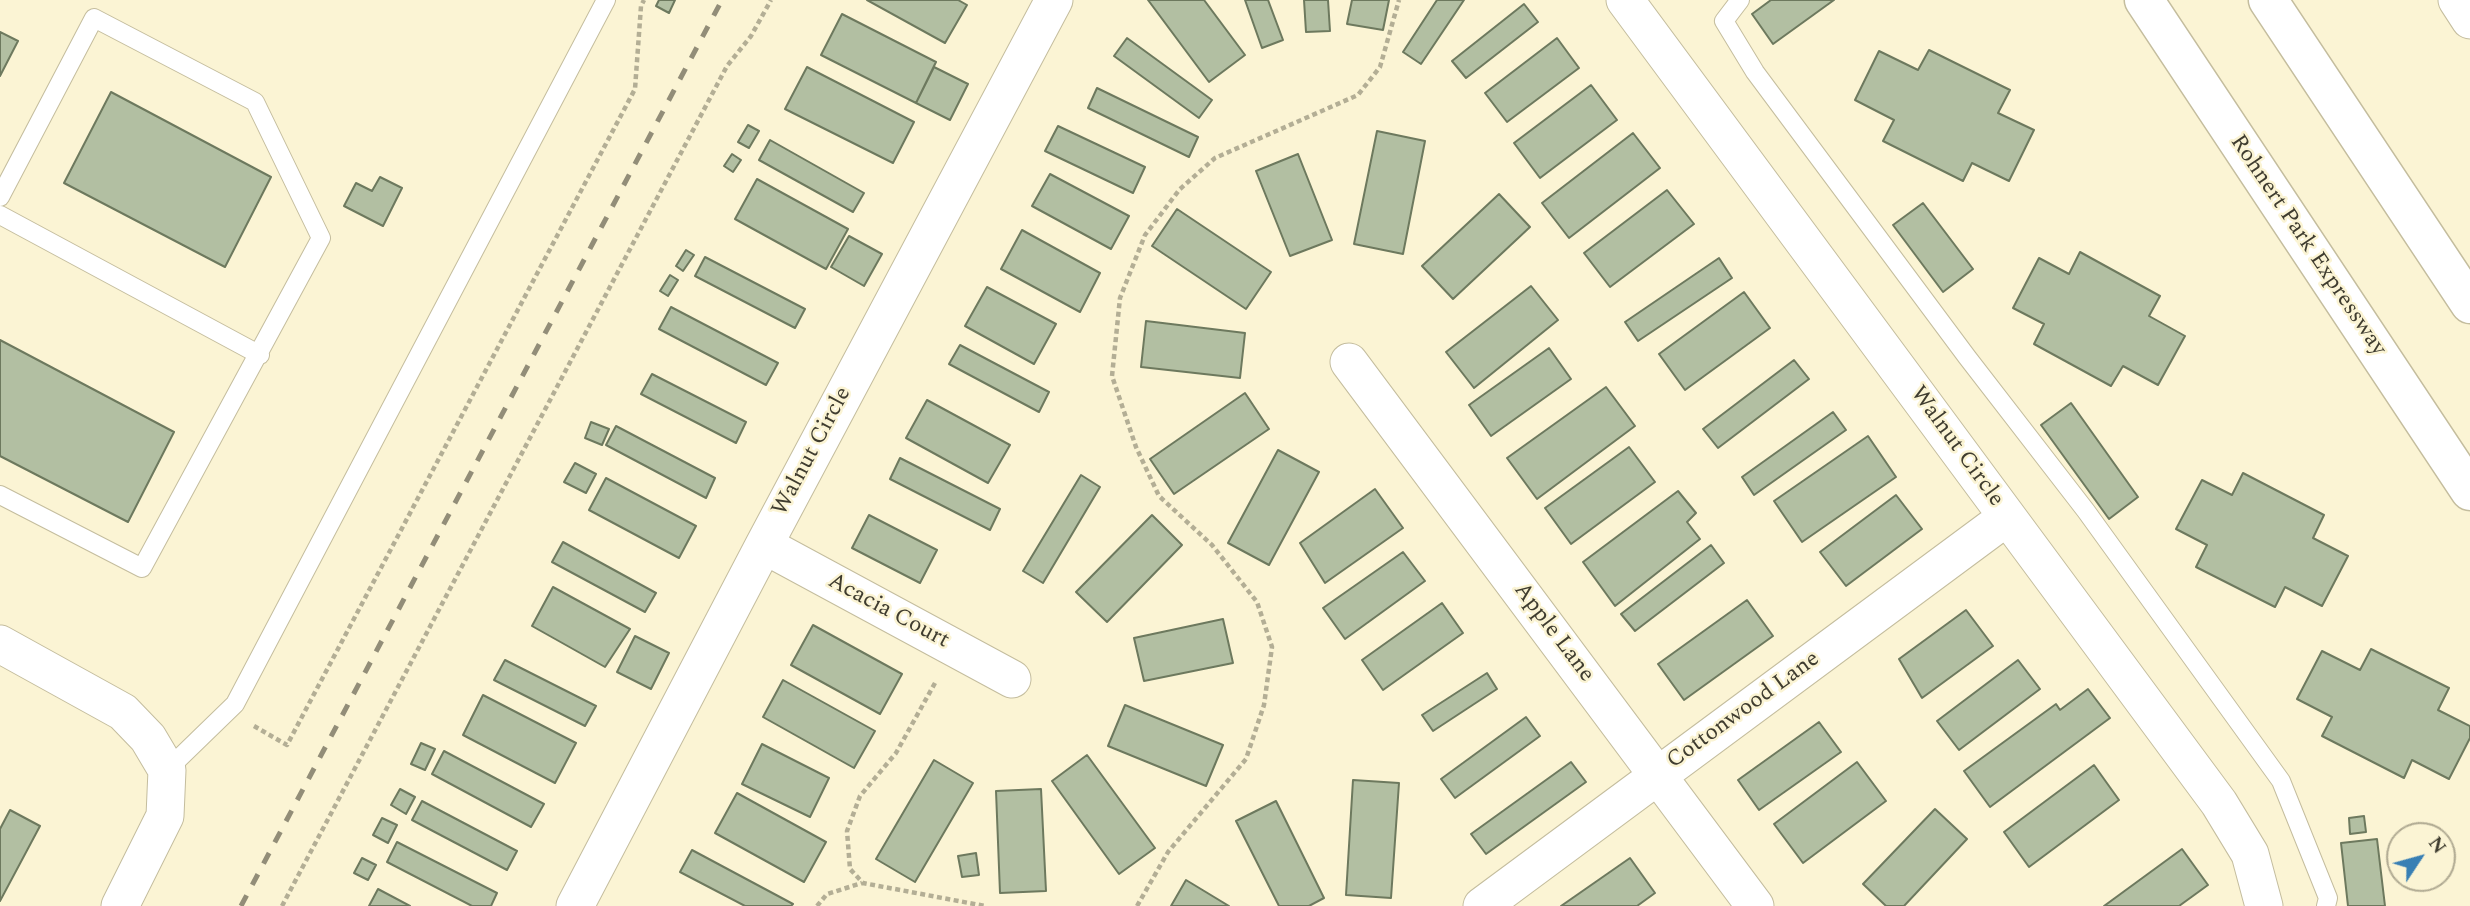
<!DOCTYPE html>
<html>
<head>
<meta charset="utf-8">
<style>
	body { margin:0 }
	#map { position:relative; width:2470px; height:906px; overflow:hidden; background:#fbf4d4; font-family:Spectral,serif }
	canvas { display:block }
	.north { position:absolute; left:2386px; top:822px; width:70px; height:70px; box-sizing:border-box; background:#fbf4d4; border:2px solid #b0aa92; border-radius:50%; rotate:54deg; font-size:19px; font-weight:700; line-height:28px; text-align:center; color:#3f3c2f }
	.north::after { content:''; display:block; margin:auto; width:24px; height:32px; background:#387fb4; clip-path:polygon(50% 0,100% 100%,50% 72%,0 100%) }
</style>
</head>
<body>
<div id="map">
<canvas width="2470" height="906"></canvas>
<div class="north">N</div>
</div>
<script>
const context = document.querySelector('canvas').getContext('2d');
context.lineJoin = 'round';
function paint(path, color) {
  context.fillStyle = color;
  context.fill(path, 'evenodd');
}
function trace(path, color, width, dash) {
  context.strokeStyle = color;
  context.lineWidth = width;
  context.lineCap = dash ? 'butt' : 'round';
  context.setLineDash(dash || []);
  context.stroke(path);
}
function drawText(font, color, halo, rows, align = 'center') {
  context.font = font + ' Spectral,serif';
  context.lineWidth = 5;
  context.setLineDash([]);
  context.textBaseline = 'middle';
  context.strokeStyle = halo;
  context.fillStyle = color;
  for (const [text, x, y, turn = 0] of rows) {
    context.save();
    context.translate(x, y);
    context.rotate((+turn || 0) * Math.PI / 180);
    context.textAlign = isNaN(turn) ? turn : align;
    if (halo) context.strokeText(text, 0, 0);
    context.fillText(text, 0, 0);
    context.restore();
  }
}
const building = new Path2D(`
	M659 0H675L669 13 656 6Z
	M867 0H958L967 5 945 43Z
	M1148 0H1204L1245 55 1209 82Z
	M1245 0H1268L1283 40 1262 48Z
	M1304 0H1328L1330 31 1306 32Z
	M1352 0H1389L1383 30 1347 24Z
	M1437 0H1464L1421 64 1403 52Z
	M1771 0H1834L1773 44 1752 14Z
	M1524 4 1538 22 1466 78 1452 61Z
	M842 14 936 62 916 103 821 55Z
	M0 32 18 41 0 76Z
	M1127 38 1212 100 1199 118 1114 56Z
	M1557 38 1579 68 1507 122 1485 93Z
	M1929 50 2010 90 1998 113 2034 130 2009 181 1972 163 1963 181 1883 141 1894 120 1855 100 1879 51 1918 70Z
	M807 67 914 122 893 163 785 109Z
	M934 67 968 84 950 120 916 103Z
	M1591 85 1617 120 1540 178 1514 143Z
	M1097 88 1198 137 1189 157 1088 108Z
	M111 92 271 177 225 267 64 183Z
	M748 125 759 131 749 148 738 142Z
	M1058 126 1145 167 1133 193 1045 151Z
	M1377 131 1425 141 1403 254 1354 244Z
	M1633 133 1660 168 1569 238 1542 203Z
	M770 140 864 193 853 212 759 160Z
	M732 154 741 160 733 172 724 166Z
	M1298 154 1332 240 1290 256 1256 171Z
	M1050 174 1129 216 1111 249 1032 206Z
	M380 177 402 188 383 226 344 206 356 183 372 191Z
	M757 179 848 229 826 269 735 219Z
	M1667 190 1694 224 1610 287 1584 253Z
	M1499 194 1530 227 1453 299 1422 266Z
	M1923 203 1973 269 1943 292 1893 225Z
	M1177 209 1271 272 1246 309 1152 246Z
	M1022 230 1100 273 1080 312 1001 269Z
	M849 236 882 254 864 286 831 267Z
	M686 250 694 255 683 271 676 266Z
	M2080 252 2160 296 2149 316 2185 336 2158 385 2123 366 2111 386 2034 344 2044 324 2013 308 2039 258 2069 274Z
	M705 257 805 309 795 328 695 276Z
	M1719 258 1732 278 1638 341 1625 322Z
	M670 275 678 280 668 296 660 291Z
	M1531 286 1558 320 1474 388 1446 352Z
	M987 287 1056 324 1034 364 965 326Z
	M1744 292 1770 328 1685 390 1659 354Z
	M671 307 778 363 766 385 659 329Z
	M1146 321 1245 333 1240 378 1141 367Z
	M0 340 174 432 128 522 0 456Z
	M960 345 1049 392 1039 412 949 364Z
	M1549 348 1571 379 1491 436 1469 405Z
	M1794 360 1809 379 1718 448 1703 429Z
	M652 374 746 422 736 443 641 394Z
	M1606 387 1635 426 1537 499 1507 458Z
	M1245 393 1269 429 1174 494 1150 459Z
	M927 400 1010 445 988 483 906 438Z
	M2071 403 2138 497 2109 519 2041 425Z
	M1833 412 1846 430 1754 495 1742 477Z
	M591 422 609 429 602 445 585 438Z
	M616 426 715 478 706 498 606 445Z
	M1868 436 1896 477 1802 542 1774 501Z
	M1629 447 1655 482 1571 544 1545 508Z
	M1278 450 1319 472 1269 565 1228 543Z
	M900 458 1000 509 990 530 890 479Z
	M575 463 596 474 586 493 564 482Z
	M2243 473 2324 515 2313 538 2348 556 2322 606 2285 587 2275 607 2196 567 2207 545 2176 529 2202 480 2232 495Z
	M1081 475 1100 487 1043 583 1023 571Z
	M606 478 696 526 679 558 589 510Z
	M1375 489 1403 528 1325 583 1300 543Z
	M1678 491 1696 513 1687 522 1700 539 1615 606 1583 562Z
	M1896 495 1922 529 1846 586 1820 552Z
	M869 515 937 550 920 583 852 548Z
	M1152 515 1182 545 1107 622 1076 592Z
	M563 542 656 593 645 612 552 562Z
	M1711 545 1724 563 1635 631 1621 614Z
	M1403 552 1425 581 1345 639 1323 608Z
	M553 587 630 629 605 667 532 626Z
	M1747 600 1773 636 1684 700 1658 664Z
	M1442 603 1463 633 1383 690 1362 660Z
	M1966 610 1993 646 1922 698 1899 659Z
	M1223 619 1233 663 1144 681 1134 638Z
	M813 625 902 674 880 714 791 665Z
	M635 636 669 653 651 689 617 672Z
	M2371 649 2449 688 2438 710 2470 726V738L2449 779 2412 760 2404 778 2322 736 2332 717 2297 699 2322 651 2360 670Z
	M505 660 596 706 585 726 494 680Z
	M2018 660 2040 689 1959 750 1937 721Z
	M1487 673 1497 689 1433 731 1422 715Z
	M783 680 875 731 854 768 763 717Z
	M2088 689 2110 718 1990 807 1964 771 2056 704 2060 710Z
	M483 695 576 743 555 783 463 735Z
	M1125 705 1223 745 1206 786 1108 746Z
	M1526 717 1540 736 1455 798 1441 779Z
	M1819 722 1841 752 1759 810 1738 780Z
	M421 743 435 749 425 770 411 764Z
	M762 744 829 778 810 817 742 784Z
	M444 751 544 804 531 827 432 774Z
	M1087 755 1155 848 1119 874 1052 781Z
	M934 760 973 783 915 882 876 859Z
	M1571 762 1586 782 1486 854 1471 834Z
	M1857 762 1886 801 1803 863 1774 824Z
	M2094 765 2119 800 2029 867 2004 832Z
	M1353 780 1399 783 1391 898 1346 895Z
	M400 789 415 797 406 814 391 805Z
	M1041 789 1046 891 1000 893 996 791Z
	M737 793 826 842 804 882 715 833Z
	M422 801 517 851 507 870 412 820Z
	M1276 801 1324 898 1309 906H1279L1236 821Z
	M1935 809 1967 839 1904 906H1886L1863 884Z
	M10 810 40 826 0 901V829Z
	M2364 816 2366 832 2350 834 2349 818Z
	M382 818 397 825 388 843 373 835Z
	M2377 839 2385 906H2348L2341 843Z
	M397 842 497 893 491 906H472L387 862Z
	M2182 849 2208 885 2179 906H2104Z
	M692 850 793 904 791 906H745L680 872Z
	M976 853 979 875 962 877 958 856Z
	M362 858 376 865 368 880 354 873Z
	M1630 858 1655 893 1637 906H1561Z
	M1186 880 1229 906H1171Z
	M378 889 410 906H369Z`);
paint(building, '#b2bfa2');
trace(building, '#6d795e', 2);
const service = new Path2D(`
	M1740 0 1724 21 1755 72 1967 357 2086 511 2281 781 2328 898 2326 906
	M0 197 94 18 255 102 321 238 142 568 0 495
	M0 215 260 355
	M167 770 235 704 606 0`);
const minor = new Path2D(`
	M1625 0 2219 803 2250 854 2264 906
	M2457 0 2470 20
	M1349 362 1755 906
	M764 545 1012 679
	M0 644 123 712 148 738 167 770 165 816 120 906
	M575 906 764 545 1054 0
	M1482 906 2007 517`);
const secondary = new Path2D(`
	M2144 0 2470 491
	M2268 0 2470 304`);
trace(service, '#c4bd9e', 20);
trace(minor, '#c4bd9e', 39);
trace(secondary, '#c4bd9e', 41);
trace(new Path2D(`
	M935 683 896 753 860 796 847 831 850 869 863 883 985 906
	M254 726 287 745 635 89 641 6 644 0
	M282 906 727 66 751 36 771 0
	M817 906 827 894 862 883
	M1137 906 1168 852 1246 759 1264 705 1272 647 1257 602 1212 545 1159 496 1136 447 1112 376 1120 298 1145 235 1180 189 1215 158 1358 95 1380 67 1399 0`), '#b3ae95', 4.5, [5, 3.5]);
trace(service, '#fff', 18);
trace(minor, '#fff', 37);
trace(secondary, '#fff', 38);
trace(new Path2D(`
	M241 906 722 0`), '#928d78', 5, [12, 12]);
drawText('23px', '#3f3c2f', '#fbf4d4', [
	["Rohnert Park Expressway",2307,246,56],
	["Walnut Circle",1956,447,54],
	["Walnut Circle",813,452,-62],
	["Acacia Court",888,612,28],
	["Apple Lane",1553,633,53],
	["Cottonwood Lane",1744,711,-36]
]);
</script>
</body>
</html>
